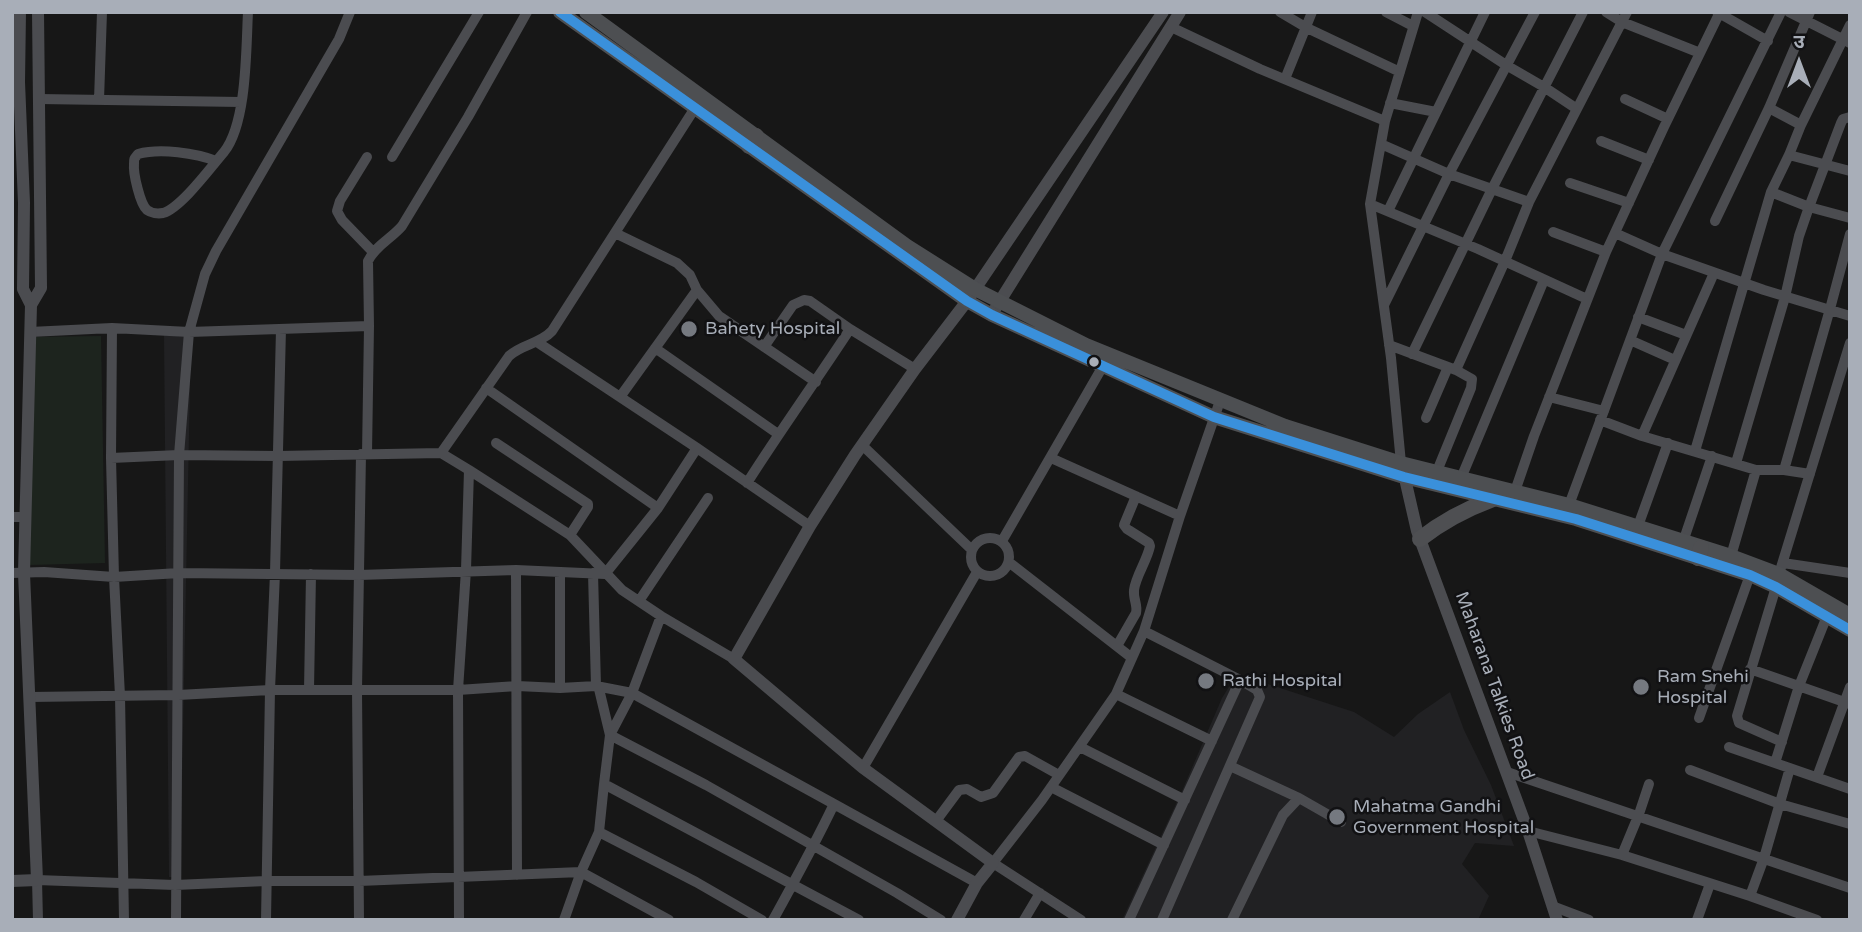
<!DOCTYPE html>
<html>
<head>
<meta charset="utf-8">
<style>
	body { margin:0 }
	#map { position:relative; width:1862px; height:932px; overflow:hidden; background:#171717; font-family:"Varela Round","Noto Sans Devanagari",sans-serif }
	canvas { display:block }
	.frame { position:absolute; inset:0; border:14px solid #a8aeb8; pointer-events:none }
	.north { position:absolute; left:1764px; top:28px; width:70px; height:70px; -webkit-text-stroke:5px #111113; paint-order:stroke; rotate:0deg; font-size:19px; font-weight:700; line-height:28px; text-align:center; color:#a8aeb8 }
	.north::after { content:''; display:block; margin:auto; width:24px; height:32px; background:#a8aeb8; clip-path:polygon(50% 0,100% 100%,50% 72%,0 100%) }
</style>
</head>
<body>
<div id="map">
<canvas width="1862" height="932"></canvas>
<div class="frame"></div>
<div class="north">उ</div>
</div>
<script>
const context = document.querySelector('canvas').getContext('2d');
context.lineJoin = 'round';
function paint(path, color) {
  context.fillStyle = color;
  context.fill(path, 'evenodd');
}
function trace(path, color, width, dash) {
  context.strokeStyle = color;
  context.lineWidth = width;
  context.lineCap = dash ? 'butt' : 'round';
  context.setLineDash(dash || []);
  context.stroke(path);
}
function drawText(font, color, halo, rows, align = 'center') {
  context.font = font + ' "Varela Round",sans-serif';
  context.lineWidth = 5;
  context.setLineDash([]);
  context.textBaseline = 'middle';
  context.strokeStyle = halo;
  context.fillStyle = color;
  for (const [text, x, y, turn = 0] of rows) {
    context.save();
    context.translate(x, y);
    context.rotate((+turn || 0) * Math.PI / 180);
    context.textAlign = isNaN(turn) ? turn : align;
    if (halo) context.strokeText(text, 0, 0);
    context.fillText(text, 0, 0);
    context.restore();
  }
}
paint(new Path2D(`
	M164 335 191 337 180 877H169Z
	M1237 674 1354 712 1394 737 1418 714 1450 692 1464 730 1491 785 1514 846 1475 843 1462 864 1489 896 1478 920H1122L1182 791 1222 698Z`), '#212123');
paint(new Path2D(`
	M101 336 105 563 30 565 26 337Z`), '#1d241e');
trace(new Path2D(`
	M1280 12 1307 28 1400 72
	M1386 12 1413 26
	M1425 12 1506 65 1544 87 1577 109
	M1606 12 1622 22 1700 53
	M1717 12 1768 41
	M1789 12 1850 43
	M1171 27 1260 69 1385 121
	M1285 79 1312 12
	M39 99 241 102
	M1625 99 1668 119
	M99 100 102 12
	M1390 103 1436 112
	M1769 108 1801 125
	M1601 141 1649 160
	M1381 144 1449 174 1529 202
	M1789 155 1850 171
	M367 157 340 201 337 211 342 220 373 252
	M392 157 479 12
	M216 161C196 153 160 148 138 154 134 159 134 158 134 164 133 173 140 204 147 210 151 213 158 214 163 213 181 208 211 167 224 152 247 123 246 50 248 12
	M1570 183 1629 203
	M1771 192 1809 207 1850 218
	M1370 204 1478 249 1587 299
	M1388 211 1485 12
	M1715 221 1769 108 1810 12
	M1553 232 1606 252
	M615 233 677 263 690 275 697 290 719 316 816 382
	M1615 233 1662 254 1764 290 1850 316
	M1384 305 1449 174 1535 12
	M1638 317 1686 335
	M112 328 111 458 114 577 120 696 124 920
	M30 332 112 328 189 332 369 326
	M1630 340 1675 360
	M537 342 697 448 810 526
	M1389 345 1456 370 1472 379 1471 388 1435 476
	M764 347 793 305 804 300 810 301 850 329 915 369
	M655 348 778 434
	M1412 354 1492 189 1583 12
	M1456 370 1505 261 1529 202 1627 12
	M486 388 658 508
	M620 397 697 290
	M1549 397 1604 411
	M1426 418 1448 367
	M1600 420 1642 436 1756 470H1784L1810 474
	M1642 436 1714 273
	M496 443 588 504V507L570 535
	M862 445 972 550
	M1695 451 1771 192 1789 155 1801 125 1850 25
	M441 453 509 356C522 344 540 344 552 331L695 108
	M367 454 369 326 368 261C375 246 392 238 402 226L468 117 527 12
	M111 458 179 455 278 456 441 453 469 470
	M1051 458 1180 516
	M1401 463 1391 358 1370 204 1385 121 1418 12
	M1736 463 1785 297 1799 236 1809 207 1841 123 1843 119 1850 117
	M1784 470 1830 309 1850 234
	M747 483C780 431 816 381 850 329
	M1459 483 1544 280
	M1513 497 1534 436 1606 252 1664 127 1720 12
	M1569 505 1662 254 1781 12
	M12 517H25
	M1638 526 1668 443
	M971 557a19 19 0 1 1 38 0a19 19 0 1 1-38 0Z
	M1002 541 1103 366
	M1683 542 1712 456
	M1731 556 1756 470
	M1010 563 1132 658
	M1783 563 1850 573
	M516 570 517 875
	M12 573 44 572 114 577 179 573 359 575 516 570 605 574 658 508 697 448
	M593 573 596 686 599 689 610 735 706 785 897 893 941 920
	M1779 574 1850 343
	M1776 587 1737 716 1739 723 1782 742
	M639 601 708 498
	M1117 646 1136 613C1138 605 1133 599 1134 590 1136 575 1147 561 1150 546L1149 543 1127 529 1124 525 1136 496
	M1750 669 1850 704
	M560 688V572
	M309 690 311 574
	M1116 694 1212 741
	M30 697 178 695 270 690H458L517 686 560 688 596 686 632 693 661 616
	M1699 718 1750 575
	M1080 747 1185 800
	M1729 747 1850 789
	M1775 763 1799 686 1827 616
	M1230 766 1299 798
	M863 768 977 572
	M1690 770 1780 804 1850 824
	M1507 772 1850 888
	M1817 777 1850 687
	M1051 787 1164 845
	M834 804 977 883
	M936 821 959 790 967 789 981 797 993 793 1019 757 1025 756 1059 775
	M1528 831 1622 855 1750 896 1817 920
	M599 832 696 882 762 920
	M1622 855 1639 814 1649 784
	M1750 896 1764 858 1790 768
	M1552 906 1589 920
	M38 920 37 880 175 885 266 881H359L581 872 669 920
	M176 920 179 455 189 332 205 274 216 251 339 39 350 12
	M266 920 270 690 275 573 281 329
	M359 920 357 690 361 454
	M459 920 458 690 466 570 469 470 570 535 622 590 661 616 734 659
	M564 920 581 872 599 832 604 784
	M773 920C794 882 815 844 834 804L632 693 610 735 604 784 859 920
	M1024 920 1040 893
	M1081 920 993 863 1042 800 1116 694 1144 631 1180 516 1220 401
	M1129 920 1240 680 1144 631
	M1162 920 1260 697 1257 690 1240 680
	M1232 920 1283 815 1299 798 1341 822
	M1697 920 1710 884`), '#4b4c50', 10);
trace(new Path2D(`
	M20 12 19 82 24 203 23 289 31 305
	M995 309 1180 12
	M1403 470 1417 531 1528 831 1557 920
	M12 881 37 880 24 573 31 305 41 288 38 12
	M957 920 977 883 993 863 863 768 734 659 810 526 855 455 915 369 967 301 1163 12`), '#4b4c50', 12);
trace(new Path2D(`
	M560 12 967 301 992 315 1214 417 1404 477 1576 519 1750 575 1776 587 1850 630
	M586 12 907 246 975 289 1086 345 1285 426 1401 463 1569 505 1731 556 1779 574 1850 615`), '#4d4f52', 14);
trace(new Path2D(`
	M749 146 756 136
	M1420 539C1443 521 1466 509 1493 499
	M1698 558 1701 548`), '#4e4f52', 16);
trace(new Path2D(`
	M560 12 967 301 992 315 1214 417 1404 477 1576 519 1750 575 1776 587 1850 630`), '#3a90db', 10);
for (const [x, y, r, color] of [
	[689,329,9,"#757980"],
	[1094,362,6,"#a8aeb8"],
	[1206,681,9,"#757980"],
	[1641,687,9,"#757980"],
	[1337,817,9,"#757980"]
]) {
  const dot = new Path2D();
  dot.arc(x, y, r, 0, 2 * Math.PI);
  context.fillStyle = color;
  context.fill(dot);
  trace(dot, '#111113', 2.5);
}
drawText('18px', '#a8aeb8', '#111113', [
	["Bahety Hospital",705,329],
	["Ram Snehi",1657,677],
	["Hospital",1657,698],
	["Rathi Hospital",1222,681],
	["Mahatma Gandhi",1353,807],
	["Government Hospital",1353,828]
], 'left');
drawText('18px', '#a8aeb8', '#111113', [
	["Maharana Talkies Road",1494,686,70]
]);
</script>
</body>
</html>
